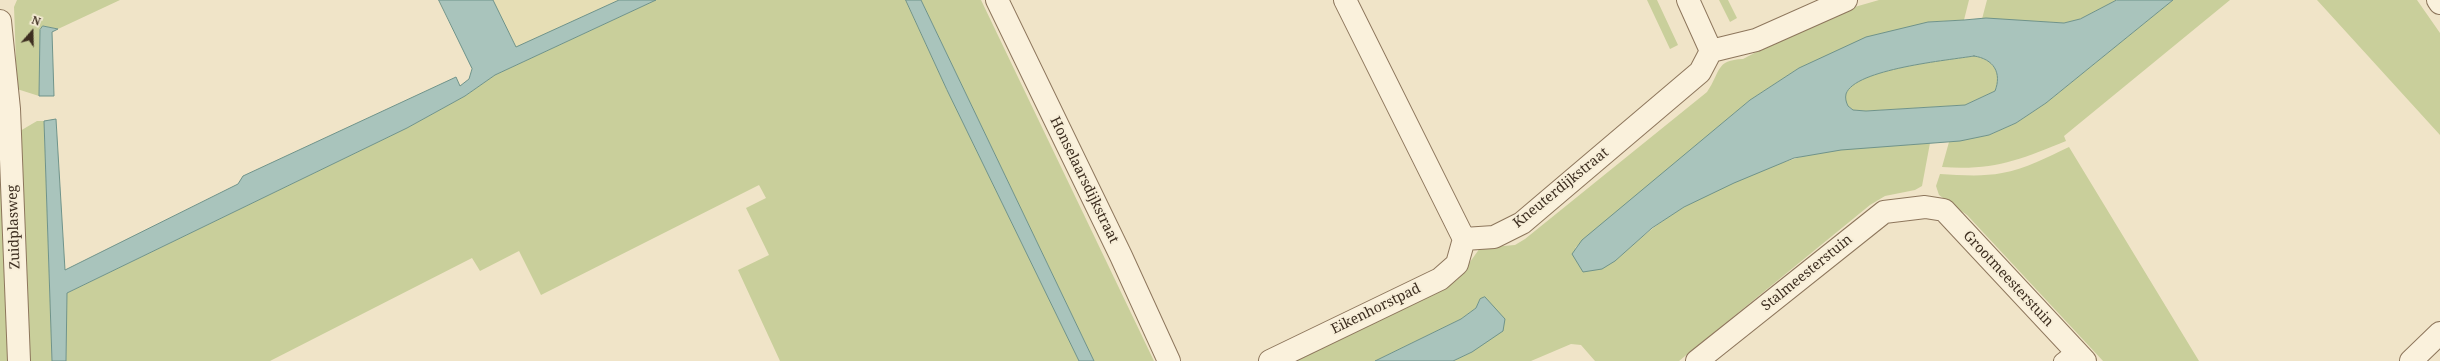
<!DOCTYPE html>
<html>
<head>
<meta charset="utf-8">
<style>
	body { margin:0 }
	#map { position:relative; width:2440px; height:361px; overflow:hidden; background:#f0e4c8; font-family:"Noto Serif",serif }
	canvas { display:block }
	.north { position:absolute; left:12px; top:12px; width:40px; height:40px; -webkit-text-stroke:3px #f7eed8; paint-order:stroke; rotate:20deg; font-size:11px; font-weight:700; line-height:16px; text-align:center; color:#3d2e20 }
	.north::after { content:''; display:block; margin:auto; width:14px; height:18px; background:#3d2e20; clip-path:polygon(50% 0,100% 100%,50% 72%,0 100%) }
</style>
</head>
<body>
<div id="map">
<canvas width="2440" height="361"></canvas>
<div class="north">N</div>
</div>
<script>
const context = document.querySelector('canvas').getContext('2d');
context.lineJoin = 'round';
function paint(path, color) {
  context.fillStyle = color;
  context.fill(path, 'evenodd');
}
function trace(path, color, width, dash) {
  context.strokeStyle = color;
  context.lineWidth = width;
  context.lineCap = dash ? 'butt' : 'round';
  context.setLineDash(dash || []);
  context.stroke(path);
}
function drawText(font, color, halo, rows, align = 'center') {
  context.font = font + ' "Noto Serif",serif';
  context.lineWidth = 4;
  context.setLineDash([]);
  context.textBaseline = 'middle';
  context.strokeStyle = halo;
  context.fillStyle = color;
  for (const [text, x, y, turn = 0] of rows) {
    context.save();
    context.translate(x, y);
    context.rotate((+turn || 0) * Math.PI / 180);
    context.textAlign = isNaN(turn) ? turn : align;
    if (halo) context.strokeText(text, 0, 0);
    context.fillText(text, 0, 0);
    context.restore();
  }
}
paint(new Path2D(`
	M493 0H619L516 48Z`), '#e6deb5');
paint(new Path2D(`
	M17 0H120L58 29 43 26 40 30 39 96 17 89 14 7Z
	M656 0H906L947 90 1079 361H780L738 270 769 255 746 208 766 198 759 185 541 295 519 251 480 271 472 258 270 361H66L67 293 407 128 465 96 495 75Z
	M921 0H981L1154 361H1094Z
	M1647 0H1657L1678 45 1670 49Z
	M1719 0H1728L1737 18 1730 22Z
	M1879 0H1969L1964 20 1928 22 1799 68 1750 100 1575 248 1615 261C1627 250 1639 239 1652 229 1690 199 1748 173 1794 159 1836 145 1886 147 1930 143L1922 186 1915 190 1885 196 1870 205 1679 361H1595L1581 345 1571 344 1531 361H1453L1472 352 1480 299 1476 308 1461 319 1375 361H1290L1457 280 1480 248 1515 245 1525 239 1707 92C1721 72 1715 60 1743 59L1827 15Z
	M1987 0H2117L2080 19 2064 23 1982 19Z
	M2173 0H2230L2064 136 2066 141C2020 160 1992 171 1942 167L1949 142 1989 135 2016 123 2046 103Z
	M2317 0H2417L2440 33V135Z
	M1974 56C1994 59 2002 73 1995 91L1965 105 1866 111 1853 110 1848 106C1846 103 1845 98 1846 94 1854 69 1950 60 1974 56Z
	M37 121H44L52 361H29L20 131Z
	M2069 147 2199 361H2103L1967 215 1939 195 1936 186 1940 174C1960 175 1982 177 2002 173 2025 169 2048 157 2069 147Z
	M0 157 9 361H0Z`), '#c9cf9b');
const water = new Path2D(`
	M439 0H493L516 47 619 0H656L495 75 465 96 407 128 67 293 66 361H52L44 121 56 119 65 270 238 184 243 176 456 77 460 86 469 79 472 69Z
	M906 0H921L1094 361H1079L947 90Z
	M2117 0H2173L2046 103 2016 123 1989 135 1960 141 1841 150 1794 158 1734 183 1684 207 1652 228 1615 261 1602 269 1583 272 1572 254 1582 240 1750 100 1799 68 1866 37 1928 22 1964 20 1986 18 2064 23 2080 19ZM1974 56C1994 59 2002 73 1995 91L1965 105 1866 111 1853 110 1848 106C1846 102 1845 98 1846 94 1854 69 1950 60 1974 56Z
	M43 26 58 29 52 32 54 96H39L40 30Z
	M1485 297 1505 319 1503 331 1472 352 1453 361H1375L1461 319 1476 308 1480 299Z`);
paint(water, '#a9c4bc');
trace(water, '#6f938a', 1);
const service = new Path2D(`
	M2061 361 2075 350`);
const minor = new Path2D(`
	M997 0 1121 256 1169 361
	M1345 0 1464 239
	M1688 0 1711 51
	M2438 0 2440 3
	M0 21 9 109 19 361
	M1711 51 1756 40 1846 0
	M1464 239 1494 237 1522 223 1700 72 1711 51
	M1270 361 1440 279 1457 264 1464 239
	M1697 361 1884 212 1925 207 1944 210 2085 361
	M2411 361 2440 333`);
trace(service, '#8d765c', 16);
trace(minor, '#8d765c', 24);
trace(service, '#faf1dc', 14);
trace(minor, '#faf1dc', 22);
drawText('14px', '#3d2e20', '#f7eed8', [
	["Honselaarsdijkstraat",1084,180,64],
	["Kneuterdijkstraat",1561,188,-39],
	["Zuidplasweg",14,227,-92],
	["Stalmeesterstuin",1807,273,-39],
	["Grootmeesterstuin",2008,279,47],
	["Eikenhorstpad",1376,309,-26]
]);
</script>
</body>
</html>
